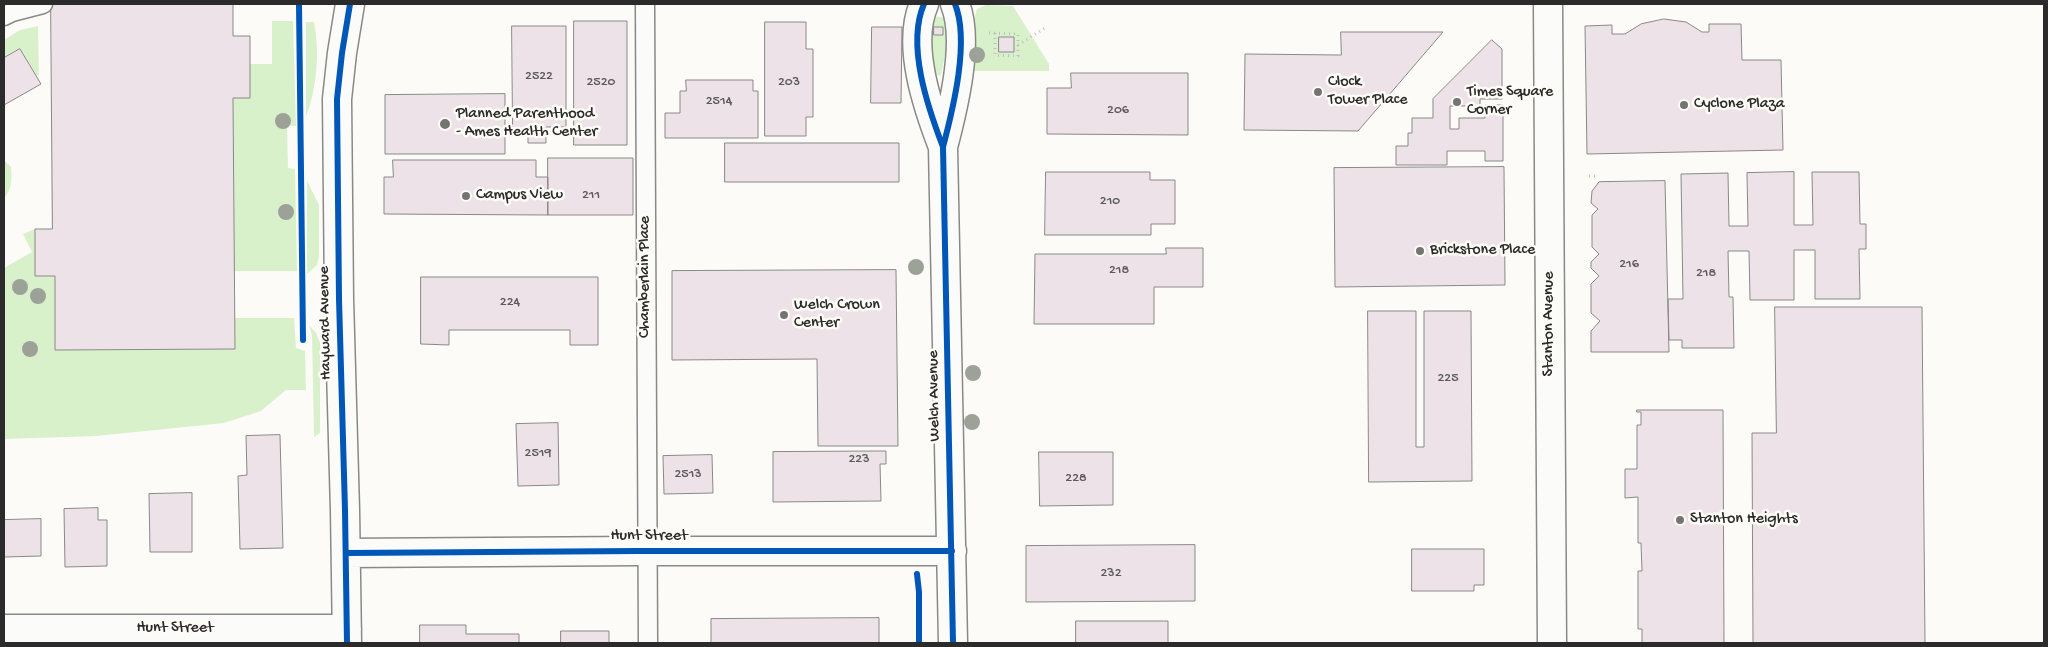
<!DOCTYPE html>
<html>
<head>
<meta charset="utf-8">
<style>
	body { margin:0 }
	#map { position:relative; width:2048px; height:647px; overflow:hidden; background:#fcfbf8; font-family:"Gochi Hand",sans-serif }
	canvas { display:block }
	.frame { position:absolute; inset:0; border:5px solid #2b2b2b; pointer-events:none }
</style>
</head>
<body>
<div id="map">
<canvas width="2048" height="647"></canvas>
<div class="frame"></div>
</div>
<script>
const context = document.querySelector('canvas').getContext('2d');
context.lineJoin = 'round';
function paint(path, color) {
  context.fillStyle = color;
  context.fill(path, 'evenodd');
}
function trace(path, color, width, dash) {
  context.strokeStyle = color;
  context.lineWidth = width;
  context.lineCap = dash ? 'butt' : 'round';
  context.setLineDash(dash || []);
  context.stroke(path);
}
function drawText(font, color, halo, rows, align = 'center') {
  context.font = font + ' "Gochi Hand",sans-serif';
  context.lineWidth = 5;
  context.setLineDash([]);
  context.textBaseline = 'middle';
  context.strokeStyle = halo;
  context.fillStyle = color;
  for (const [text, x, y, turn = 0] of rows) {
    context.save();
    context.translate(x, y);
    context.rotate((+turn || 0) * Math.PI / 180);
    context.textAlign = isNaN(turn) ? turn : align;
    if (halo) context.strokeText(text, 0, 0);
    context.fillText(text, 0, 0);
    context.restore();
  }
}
paint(new Path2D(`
	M986 5 1013 6 1049 64V71H973L974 19 977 9Z
	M934 16 947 18V45L941 75 939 76 936 74 928 46Z
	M272 21H293L296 126H287L288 168 295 169 297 271H234L233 98H250V64H272Z
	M306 22H314C320 52 317 88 306 117Z
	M38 26 39 75H36L20 49 4 58V40L20 30Z
	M4 160 11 167C12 178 12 190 4 198Z
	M307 181 319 205V256L317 265 307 274Z
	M35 229 55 276 56 350 234 349 235 318H294L296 348 305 351 306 390H286L261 411 224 423 96 436 4 439V268L32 252 23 234Z
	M309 325 316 333 320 343V433L314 437 312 335Z`), '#d9f1cb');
const building = new Path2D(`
	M51 4H233V36H250V98H233L235 349 55 350V276H35V229H52Z
	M1664 19 1686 22 1702 32H1709V24H1741L1742 60H1781L1783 150 1587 154 1585 26 1612 25V34H1625L1641 24Z
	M574 21H627V145H574Z
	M765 22H806V49H813V117H806V136H765Z
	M512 26H566V127H546V143H528V133H513Z
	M872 27H902L901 103H871Z
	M934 27H943V35H934Z
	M1341 32H1443L1358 131 1244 130 1245 54 1341 55Z
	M999 37H1014V52H999Z
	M1492 40 1502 49V99H1480V106H1450V129H1459V118H1485V105H1503V161H1485V151H1447V165H1396V146H1408V133H1412V118H1433V99Z
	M20 49 41 84 4 105V58Z
	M1071 73H1188V135L1047 134V88H1071Z
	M686 80H753V91H758V138H665V113H680V91H686Z
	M505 94V154H385V95Z
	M725 143H899V182H725Z
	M548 158H633V215H548Z
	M393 160H536V177H548V215L384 214V177H393Z
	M1504 167 1505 285 1335 287 1334 168Z
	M1046 172H1150V180H1175V224H1151V235H1045Z
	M1794 172V225H1813L1812 172H1859L1860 224H1866V249H1859L1860 299H1815V250H1794V300H1750L1749 251H1728L1729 297H1733L1734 348H1682V340H1669L1668 299H1683L1681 174 1728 173 1729 226H1748L1747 173Z
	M1665 181 1669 352H1591V331L1600 321 1591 313V284L1599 276 1591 268V262L1599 254 1592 247V215L1598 209 1591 203 1592 191 1599 182Z
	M1166 248H1203V287H1154V324H1034L1035 254H1166Z
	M896 270 898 446H818L817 359 672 360V271Z
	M421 277H598V345H570V330H449V345L421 344Z
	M1775 307H1922L1925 643H1753L1752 433H1776Z
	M1368 311H1416V447H1424V311H1471L1472 481 1369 482Z
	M1637 410H1723L1724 643H1642V629H1638V571H1642L1641 543H1638V497L1625 498V469H1637V425H1641V412H1637Z
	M558 423 559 485 518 486 516 424Z
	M280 435 283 548 240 549 238 476 247 475 246 436Z
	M875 451H886V464H880L881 501 773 502V452Z
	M1039 452H1113V505L1040 506Z
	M712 455 713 493 664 494 663 456Z
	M192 493V552H150L149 494Z
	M98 508V520H107V566L65 567 64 509Z
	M41 519V556L4 557V520Z
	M1195 545V601L1026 602V546Z
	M1412 549H1484V585H1474V591H1412Z
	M879 618V643H711V619Z
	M1076 621H1168V643H1076Z
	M420 625H466V634H519V643H420Z
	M561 631H609V643H561Z`);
paint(building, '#ece2e7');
trace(building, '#898987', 1);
const service = new Path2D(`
	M645 4 648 643
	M4 16 12 12 43 4`);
const minor = new Path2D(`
	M924 4C906 45 928 108 943 147
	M1548 4 1552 643
	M346 553 638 551H952
	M4 629H347
	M347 643 345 510 339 299 337 99 342 53 350 4
	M953 643 943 147C953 109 970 41 955 4`);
trace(service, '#898987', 21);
trace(minor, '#898987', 31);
trace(new Path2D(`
	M989 33 1018 34V45L1045 28
	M995 33V55L1018 56V45
	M1589 176H1599`), '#c0bfbc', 3, [1, 4]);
trace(service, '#fbfbf9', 18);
trace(minor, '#fbfbf9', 28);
trace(new Path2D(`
	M299 4 303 340
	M924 4C906 45 928 108 943 147
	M346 553 638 551H952
	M917 574 919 592V643
	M347 643 345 510 339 299 337 99 342 53 350 4
	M953 643 943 147C953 109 970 41 955 4`), '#0057b8', 6);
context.fillStyle = '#9da298';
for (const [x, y] of [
	[977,55],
	[283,121],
	[286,212],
	[916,267],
	[20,287],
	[38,296],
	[30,349],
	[973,373],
	[972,422]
]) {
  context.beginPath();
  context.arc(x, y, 8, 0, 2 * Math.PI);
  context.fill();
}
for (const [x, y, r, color] of [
	[1318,92,5,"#747473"],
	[1457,102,5,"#747473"],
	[1684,105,5,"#747473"],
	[445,124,6,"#747473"],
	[466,196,5,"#747473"],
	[1420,251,5,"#747473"],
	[784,315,5,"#747473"],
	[1680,520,5,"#747473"]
]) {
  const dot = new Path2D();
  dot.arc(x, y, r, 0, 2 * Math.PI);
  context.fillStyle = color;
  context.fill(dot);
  trace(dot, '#fdfcf7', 2);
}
drawText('14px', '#5b595a', null, [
	["2522",539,77],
	["2520",601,83],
	["203",789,83],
	["2514",719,102],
	["206",1118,111],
	["211",591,196],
	["210",1110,202],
	["216",1629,265],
	["218",1119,271],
	["218",1706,274],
	["224",510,303],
	["225",1448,379],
	["2519",538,454],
	["223",859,460],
	["2513",688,475],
	["228",1076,479],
	["232",1111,574]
]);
drawText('16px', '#2b2b2b', '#fdfcf7', [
	["Clock",1328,83],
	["Tower Place",1328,101],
	["Times Square",1467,93],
	["Corner",1467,111],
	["Cyclone Plaza",1694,105],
	["Planned Parenthood",456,115],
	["- Ames Health Center",456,133],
	["Campus View",476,196],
	["Brickstone Place",1430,251],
	["Welch Crown",794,306],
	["Center",794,324],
	["Stanton Heights",1690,520]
], 'left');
drawText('16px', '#2b2b2b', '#fdfcf7', [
	["Chamberlain Place",646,277,-90],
	["Hayward Avenue",326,323,-91],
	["Stanton Avenue",1550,324,-90],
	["Welch Avenue",935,396,-91],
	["Hunt Street",649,537],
	["Hunt Street",175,629]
]);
</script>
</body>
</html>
